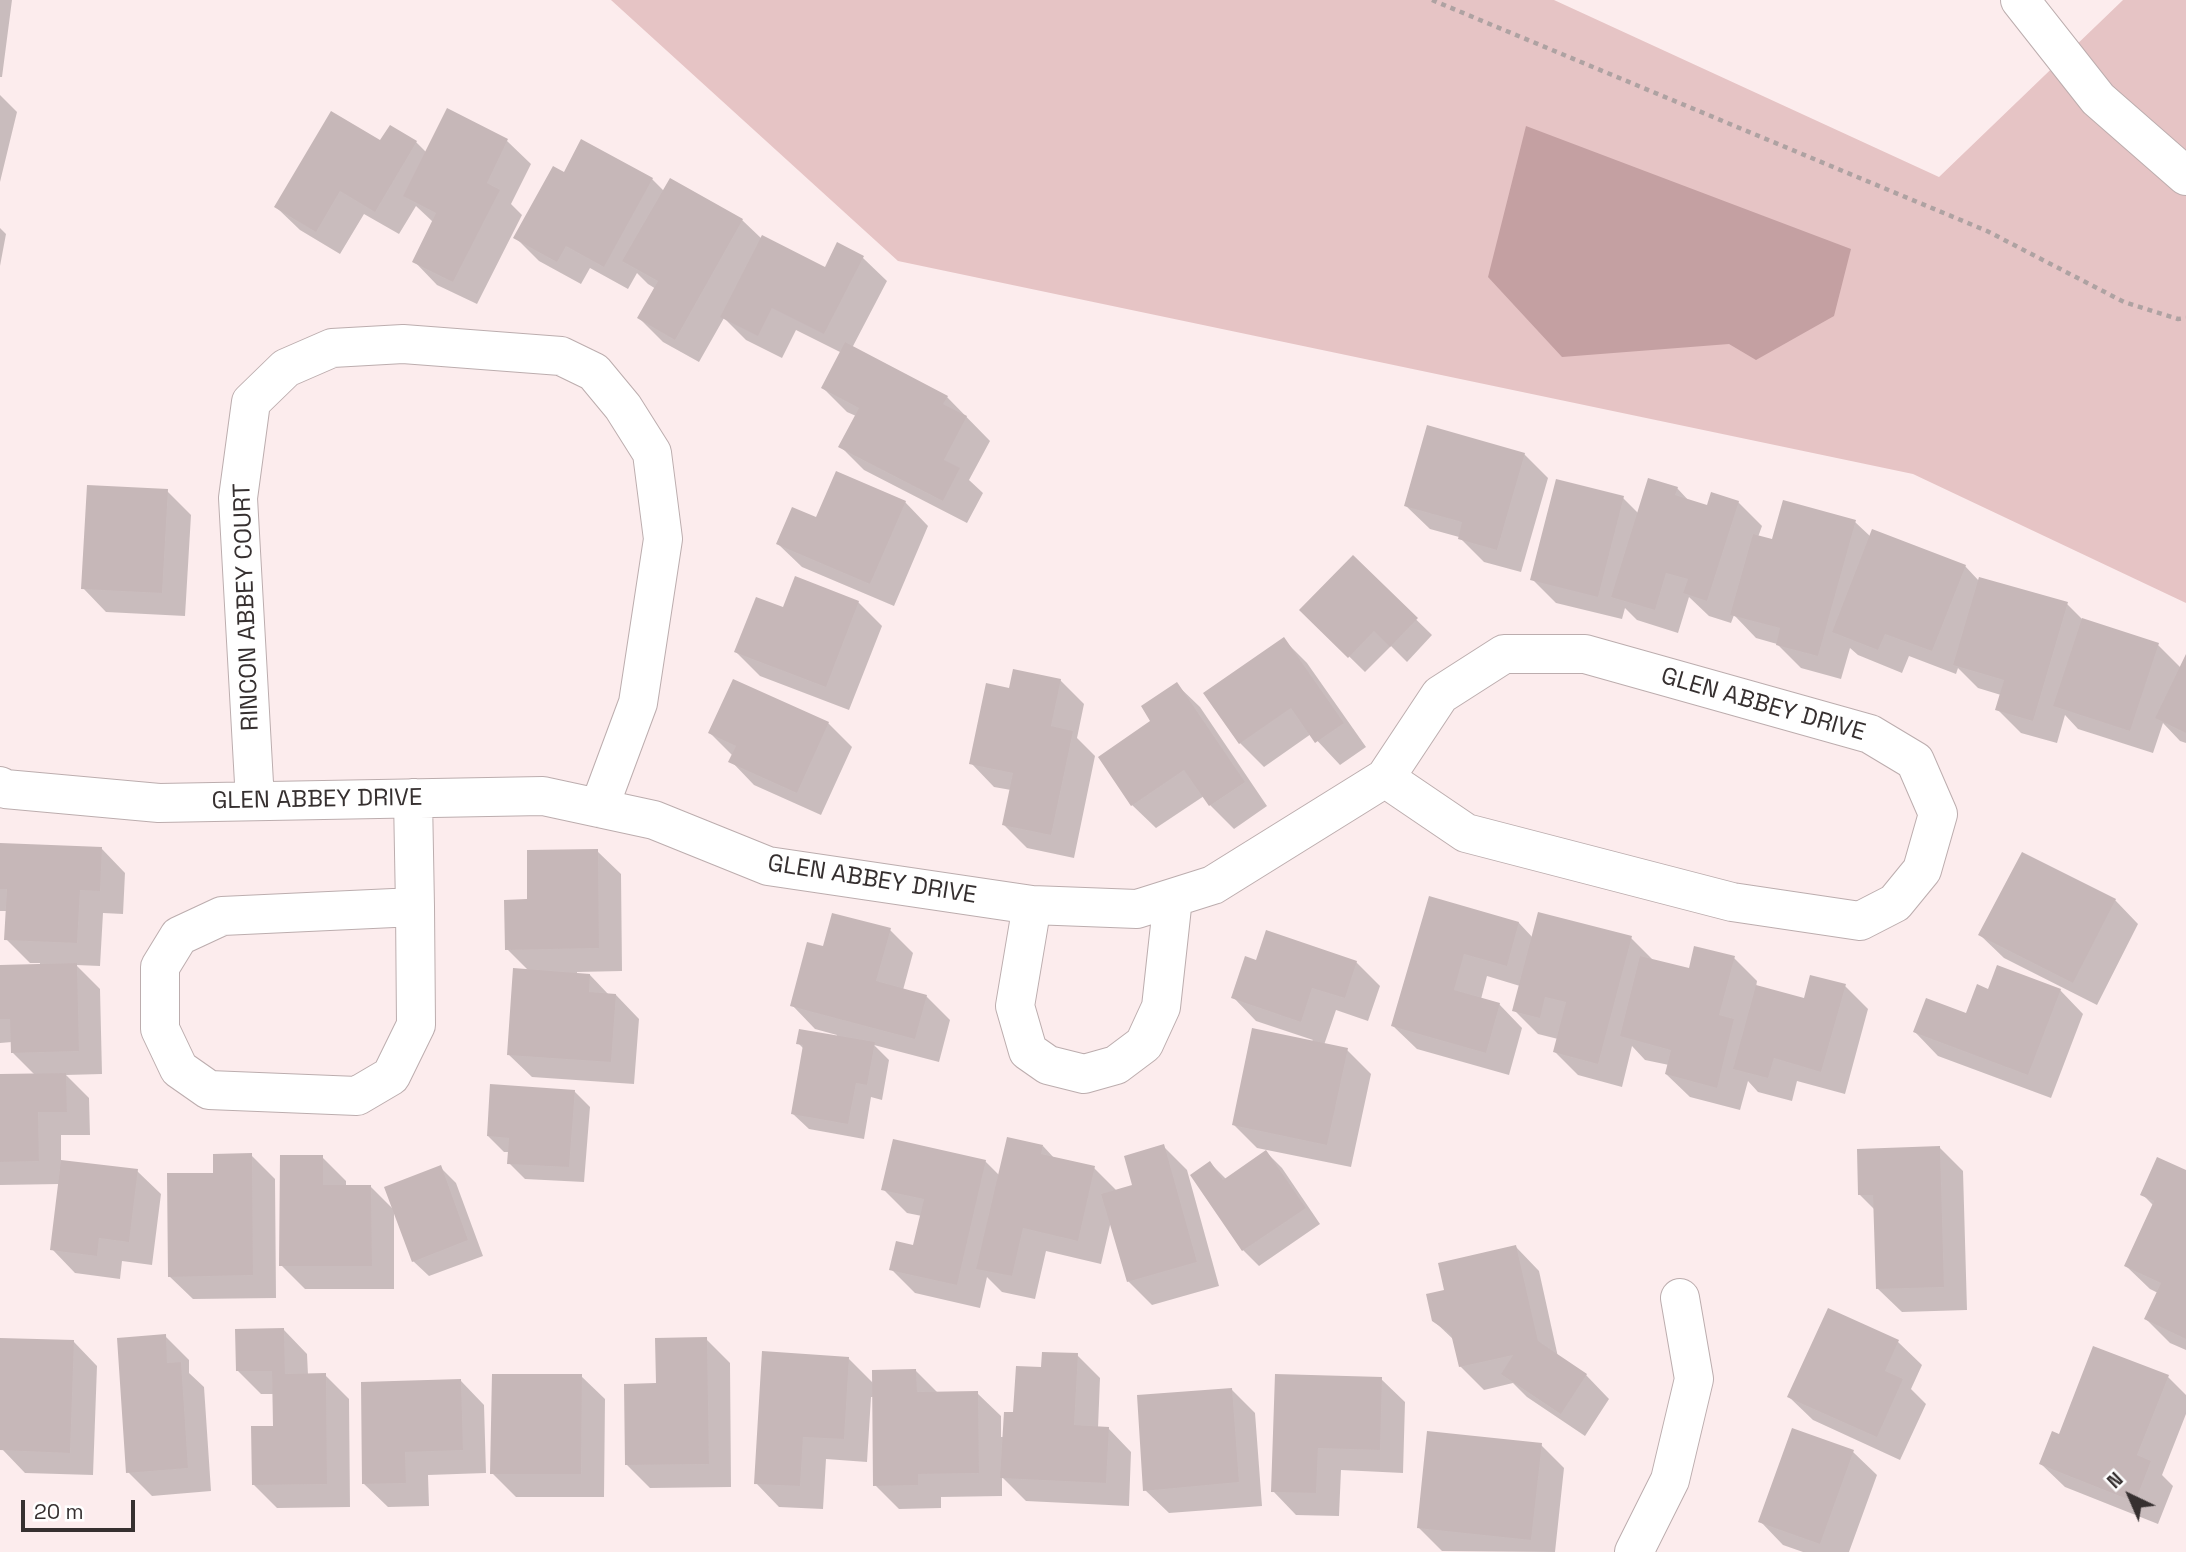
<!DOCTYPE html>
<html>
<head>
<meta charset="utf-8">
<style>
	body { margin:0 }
	#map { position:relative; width:2186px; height:1552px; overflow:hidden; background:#fceced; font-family:"Space Grotesk",sans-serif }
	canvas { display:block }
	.north { position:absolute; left:2095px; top:1461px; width:70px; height:70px; -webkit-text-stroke:5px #fff; paint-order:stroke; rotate:316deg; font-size:19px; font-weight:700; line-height:28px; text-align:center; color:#363030 }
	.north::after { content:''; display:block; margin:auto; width:24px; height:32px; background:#363030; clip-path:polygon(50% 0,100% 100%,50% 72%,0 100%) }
	.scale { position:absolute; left:21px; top:1500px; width:114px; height:32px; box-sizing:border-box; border:4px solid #363030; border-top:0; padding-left:9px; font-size:21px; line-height:24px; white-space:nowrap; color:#363030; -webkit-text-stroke:5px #fff; paint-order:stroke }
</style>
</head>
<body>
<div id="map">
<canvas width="2186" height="1552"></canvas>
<div class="north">N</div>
<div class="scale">20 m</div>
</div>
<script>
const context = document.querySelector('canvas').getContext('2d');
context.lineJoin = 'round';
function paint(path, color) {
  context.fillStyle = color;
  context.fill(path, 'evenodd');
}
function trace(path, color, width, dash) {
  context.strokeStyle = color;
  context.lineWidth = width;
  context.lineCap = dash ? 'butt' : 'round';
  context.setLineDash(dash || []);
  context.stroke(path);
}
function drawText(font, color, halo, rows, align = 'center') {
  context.font = font + ' "Space Grotesk",sans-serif';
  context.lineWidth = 5;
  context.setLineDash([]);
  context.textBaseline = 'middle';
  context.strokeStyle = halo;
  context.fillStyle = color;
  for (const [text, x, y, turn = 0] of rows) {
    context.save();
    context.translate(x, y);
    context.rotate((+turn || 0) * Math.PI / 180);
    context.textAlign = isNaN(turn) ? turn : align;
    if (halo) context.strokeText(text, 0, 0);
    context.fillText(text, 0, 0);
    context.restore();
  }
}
paint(new Path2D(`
	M611 0H1554L1939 177 2123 0H2186V603L1913 474 898 261Z`), '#e6c4c5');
paint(new Path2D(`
	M1526 126 1851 249 1834 316 1756 360 1729 344 1562 357 1488 277Z`), '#c4a0a2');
paint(new Path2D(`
	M0 0H12L2 77H0Z
	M0 95 17 112 0 182Z
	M448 111 507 141 531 164 511 204 522 215 477 304 437 285 414 261 433 222 416 206 399 234 364 214 340 254 300 230 276 207 381 143 391 127 416 142 427 153Z
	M564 175 652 179 664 191 670 180 742 220 762 239 825 269 838 245 863 258 887 281 852 348 947 397 990 441 969 480 983 493 967 523 864 470 840 446 856 416 847 412 823 388 842 353 796 330 782 358 746 340 724 318 699 362 663 342 639 318 656 289 648 284 637 273 628 289 590 268 581 284 539 261 516 238Z
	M0 228 6 234 0 266Z
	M1524 454 1548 478 1521 572 1484 562 1459 537 1430 529 1406 506Z
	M1677 488 1690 502 1708 507 1738 502 1762 526 1758 537 1773 541 1855 522 1871 537 1965 566 1979 581 2067 604 2083 620 2158 645 2181 668 2186 658V743L2180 741 2163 723 2153 753 2078 729 2065 715 2057 743 2021 733 1997 709 2001 695 1978 688 1958 668 1956 674 1909 656 1902 673 1858 655 1850 648 1841 679 1801 668 1777 644 1756 638 1734 615 1731 623 1709 616 1689 597 1678 633 1637 620 1625 608 1622 619 1556 603 1532 579 1623 498 1639 514Z
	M167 491 191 515 185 616 106 612 83 588Z
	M905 502 928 526 894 606 802 567 778 544Z
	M1353 558 1432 635 1407 662 1391 646 1365 672 1302 610Z
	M858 602 882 626 849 710 760 676 736 652 784 609Z
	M1284 640 1307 663 1366 747 1340 765 1311 734 1264 767 1240 743 1206 694Z
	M1060 680 1084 704 1077 738 1095 756 1074 858 1027 848 1004 825 1011 790 994 787 971 763 1011 690Z
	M1176 684 1200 707 1267 806 1234 829 1210 805 1204 796 1156 828 1132 805 1153 721Z
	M828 723 852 747 821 815 754 785 731 761 733 756 710 733Z
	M0 844 102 849 125 873 123 914 103 913 100 966 76 965 100 989 102 1074 66 1075 89 1098 90 1135H61V1161L137 1171 161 1194 152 1265 122 1261 120 1279 75 1273 52 1249 60 1184 0 1185V1076L35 1075 12 1052V1042L0 1043V967L40 966V963H30L6 939 7 911H0Z
	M597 851 621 874 622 971 577 972V974L590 975 609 995H616L639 1019 634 1084 532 1077 508 1054 529 971 507 949 529 901Z
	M1430 899 1519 923 1533 938H1631L1654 961 1690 970 1734 958 1757 981 1756 987 1805 1000 1845 986 1868 1009 1845 1094 1797 1081 1792 1101 1758 1092 1748 1081 1740 1110 1690 1097 1666 1074 1669 1065 1645 1060 1632 1046 1622 1087 1578 1075 1555 1052 1558 1039 1538 1034 1514 1010 1520 986 1487 976 1481 999 1499 1004 1522 1028 1509 1075 1417 1049 1393 1026Z
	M2115 900 2138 924 2097 1005 2004 958 1980 935Z
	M890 930 913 953 903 990 926 996 950 1020 939 1062 874 1045 889 1060 882 1100 871 1097 864 1139 809 1129 793 1114 804 1049 798 1043 836 1037 837 1035 815 1029 792 1005 824 948Z
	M1258 962H1356L1380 986 1368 1021 1336 1010 1324 1045 1347 1050 1371 1074 1351 1167 1257 1148 1233 1124 1313 1040 1256 1021 1233 997Z
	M2060 990 2083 1014 2051 1098 1938 1056 1915 1032 1967 1015 1989 991Z
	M574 1091 590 1107 584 1182 525 1179 509 1163 510 1152H504L488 1136Z
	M1043 1146 1055 1159 1094 1168 1117 1191 1134 1186 1163 1146 1187 1170 1219 1286 1152 1305 1128 1281 1111 1221 1101 1264 1046 1251 1035 1299 1002 1292 987 1277 980 1308 915 1293 891 1269 914 1247 922 1216 907 1213 883 1189 985 1161 1000 1176Z
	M1939 1147 1963 1171 1967 1310 1902 1312 1878 1289 1876 1211 1859 1194Z
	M1266 1152 1282 1168 1320 1224 1259 1266 1243 1250 1192 1175 1210 1163 1226 1179Z
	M251 1155 275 1179 276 1298 193 1299 169 1276 215 1174Z
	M322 1157 346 1181V1187H371L394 1210 440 1167 456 1183 483 1256 429 1276 413 1261 394 1211V1289H305L281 1265Z
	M2186 1172V1350L2170 1343 2146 1319 2158 1293 2150 1289 2126 1266 2154 1206 2142 1194Z
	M1516 1247 1539 1271 1558 1357 1586 1375 1609 1399 1585 1436 1527 1397 1513 1383 1484 1390 1460 1366 1455 1341 1434 1321 1446 1292Z
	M1829 1310 1898 1342 1922 1365 1911 1389 1926 1404 1900 1460 1813 1420 1789 1397Z
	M284 1330 307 1354 308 1375H325L349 1399 350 1507 277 1508 253 1484 275 1427 274 1394H261L237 1370Z
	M165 1336 189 1360V1373L204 1387 211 1491 152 1496 128 1472Z
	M0 1339 74 1342 97 1366 93 1475 25 1473 2 1449 0 1444Z
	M706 1339 730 1363 731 1487 650 1488 627 1465Z
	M1077 1355 1100 1378 1098 1428H1108L1131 1452 1129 1506 1026 1501 1002 1477V1496L941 1497V1508L899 1509 875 1485 874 1397H871L867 1462 826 1459 823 1509 779 1507 756 1483 848 1358 874 1384 916 1371 938 1393H977L1001 1416V1437H1004L1015 1414 1043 1369Z
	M581 1376 605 1399 604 1497H516L492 1473Z
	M2168 1377 2186 1395V1414L2162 1475 2173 1486 2158 1524 2065 1487 2041 1464 2060 1436Z
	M1381 1379 1405 1402 1403 1473 1341 1470 1339 1516 1296 1515 1273 1491Z
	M461 1381 484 1405 486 1473 428 1475 429 1506 388 1507 364 1484Z
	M1232 1390 1255 1413 1262 1506 1169 1513 1145 1490Z
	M1541 1445 1564 1468 1555 1552 1442 1551 1419 1528Z
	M1853 1452 1877 1475 1849 1552H1803L1783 1545 1760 1521Z`), '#0003');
paint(new Path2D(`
	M447 108 508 139 487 183 500 190 453 282 412 262 436 213 403 196Z
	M331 111 380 140 390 125 417 141 375 212 340 191 316 232 274 207Z
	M581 139 653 178 604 267 566 246 557 262 513 238 553 166 564 172Z
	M670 178 743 219 675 340 637 318 658 281 622 261Z
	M762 235 825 267 837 242 864 256 824 334 772 308 758 336 720 317Z
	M845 342 948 396 943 404 967 416 944 460 960 468 943 501 838 447 859 408 821 388Z
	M1427 425 1525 453 1497 550 1458 539 1462 522 1404 506Z
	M836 471 906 501 870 584 776 544 792 507 816 517Z
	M1648 478 1678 487 1675 495 1707 505 1711 492 1739 501 1707 601 1683 593 1688 579 1666 573 1655 610 1611 597Z
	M1556 479 1624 496 1598 597 1530 580Z
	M87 485 168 489 162 593 81 589Z
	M1783 500 1856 520 1818 656 1776 645 1780 628 1730 615 1753 534 1772 539Z
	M1872 529 1966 565 1932 651 1885 634 1878 650 1832 632Z
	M1353 555 1418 618 1390 647 1374 631 1348 658 1299 610Z
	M795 576 859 601 826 687 734 652 756 597 783 607Z
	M1979 577 2068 602 2033 721 1995 710 2004 680 1953 665Z
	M2082 618 2159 643 2130 731 2053 706Z
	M1284 637 1344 723 1315 743 1291 708 1239 744 1203 693Z
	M2186 654V733L2155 718Z
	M1013 669 1061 679 1051 726 1073 731 1051 835 1002 825 1013 773 969 764 986 683 1009 688Z
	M733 679 829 722 797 793 728 762 736 746 708 733Z
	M1177 682 1245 782 1209 806 1184 770 1131 806 1098 757 1150 721 1141 706Z
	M0 843 102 847 100 891 80 890 77 943 4 940 7 889H0Z
	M598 849 599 948 505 950 504 900 527 899V850Z
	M2022 852 2116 899 2073 983 1978 935Z
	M1429 896 1519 922 1507 966 1464 954 1454 990 1500 1003 1486 1053 1391 1026Z
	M1538 912 1632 936 1598 1064 1553 1052 1566 1002 1545 997 1540 1018 1512 1011Z
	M832 913 891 928 876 981 927 995 915 1039 790 1006 807 942 823 946Z
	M1266 930 1357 961 1345 998 1312 988 1301 1022 1231 998 1245 956 1256 960Z
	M1694 946 1735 956 1719 1015 1734 1019 1717 1088 1665 1074 1671 1050 1620 1036 1640 956 1689 968Z
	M77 963 79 1051 11 1053 10 1019H0V965Z
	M1997 965 2061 989 2028 1075 1913 1032 1926 998 1966 1013 1977 984 1988 989Z
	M513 968 590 974 589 992 616 994 611 1062 507 1055Z
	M1810 975 1846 984 1821 1072 1774 1058 1768 1078 1733 1069 1756 985 1804 998Z
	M1252 1028 1348 1048 1327 1145 1232 1125Z
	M799 1029 875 1042 867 1085 856 1083 848 1124 791 1114 803 1045 796 1044Z
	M66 1073 67 1112H38L39 1161 0 1162V1074Z
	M490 1084 575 1090 569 1167 507 1164 509 1138 487 1136Z
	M1007 1137 1043 1145 1041 1154 1095 1166 1078 1241 1023 1228 1012 1276 976 1269Z
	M893 1139 986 1160 957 1285 889 1270 896 1241 913 1245 924 1199 881 1190Z
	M1164 1144 1197 1262 1127 1282 1101 1194 1132 1185 1124 1156Z
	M1940 1146 1944 1287 1876 1289 1873 1195H1858L1857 1149Z
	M1266 1150 1306 1208 1242 1251 1190 1175 1210 1161 1223 1180Z
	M252 1153 253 1275 168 1277 167 1173H213V1154Z
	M280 1155H323V1185H371L372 1266H279Z
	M2157 1157 2186 1170V1339L2144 1319 2161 1283 2124 1266 2154 1201 2140 1195Z
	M61 1160 138 1169 129 1242 99 1238 97 1256 50 1250Z
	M441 1165 468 1240 412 1262 384 1187Z
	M1516 1245 1538 1341 1587 1374 1561 1414 1501 1374 1513 1355 1459 1367 1451 1334 1432 1321 1426 1294 1444 1290 1438 1263Z
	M1828 1308 1899 1340 1885 1371 1903 1379 1877 1437 1787 1397Z
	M284 1328 285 1374 326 1373 327 1484 252 1485 251 1426H273L272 1371H236L235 1329Z
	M166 1334 167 1363 181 1362 188 1468 126 1473 117 1338Z
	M707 1337 709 1464 625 1465 624 1384 656 1383 655 1338Z
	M0 1338 74 1340 70 1453 0 1450Z
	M2093 1346 2169 1375 2137 1455 2151 1461 2135 1502 2039 1464 2052 1431 2059 1434Z
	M762 1351 849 1357 844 1439 803 1437 800 1486 754 1484Z
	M1042 1352 1078 1353 1074 1425 1109 1427 1106 1483 1000 1478 1004 1412H1013L1016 1366 1041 1367Z
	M916 1369 917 1392 978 1391 979 1473 918 1474V1485L873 1486 872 1370Z
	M492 1374H582L581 1474H490Z
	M1275 1374 1382 1377 1380 1450 1318 1448 1316 1493 1271 1492Z
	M461 1379 463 1450 405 1452 406 1483 362 1484 361 1382Z
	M1232 1388 1239 1482 1143 1491 1137 1395Z
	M1792 1428 1854 1450 1820 1544 1758 1522Z
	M1427 1431 1542 1443 1531 1540 1417 1528Z`), '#c6b7b8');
const minor = new Path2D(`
	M2020 0 2098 99 2186 176
	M0 786 5 789 159 803 543 796 654 820 768 866 1032 905 1137 909 1213 885 1385 778 1440 695 1504 654H1585L1870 734 1915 761 1938 814 1922 870 1895 903 1860 921 1732 902 1466 833 1385 778
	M413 798 415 907 416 1025 391 1076 357 1096 209 1090 179 1069 160 1029V967L179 936 222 916 415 907
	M255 801 238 498 251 402 286 368 332 348 403 344 561 356 594 372 623 407 652 453 663 539 638 703 599 808
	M1032 905 1015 1006 1028 1051 1048 1065 1084 1074 1116 1065 1144 1044 1161 1007 1173 898
	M1634 1552 1670 1480 1694 1379 1680 1298`);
trace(minor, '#bcadae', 40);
trace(new Path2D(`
	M1432 0 1987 231 2124 302 2178 319 2186 318`), '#aea2a2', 4.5, [5, 5]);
trace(minor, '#fff', 38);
drawText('24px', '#363030', '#fff', [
	["RINCON ABBEY COURT",247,607,-92],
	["GLEN ABBEY DRIVE",1763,705,16],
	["GLEN ABBEY DRIVE",317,800,-1],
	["GLEN ABBEY DRIVE",872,880,9]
]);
</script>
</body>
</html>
